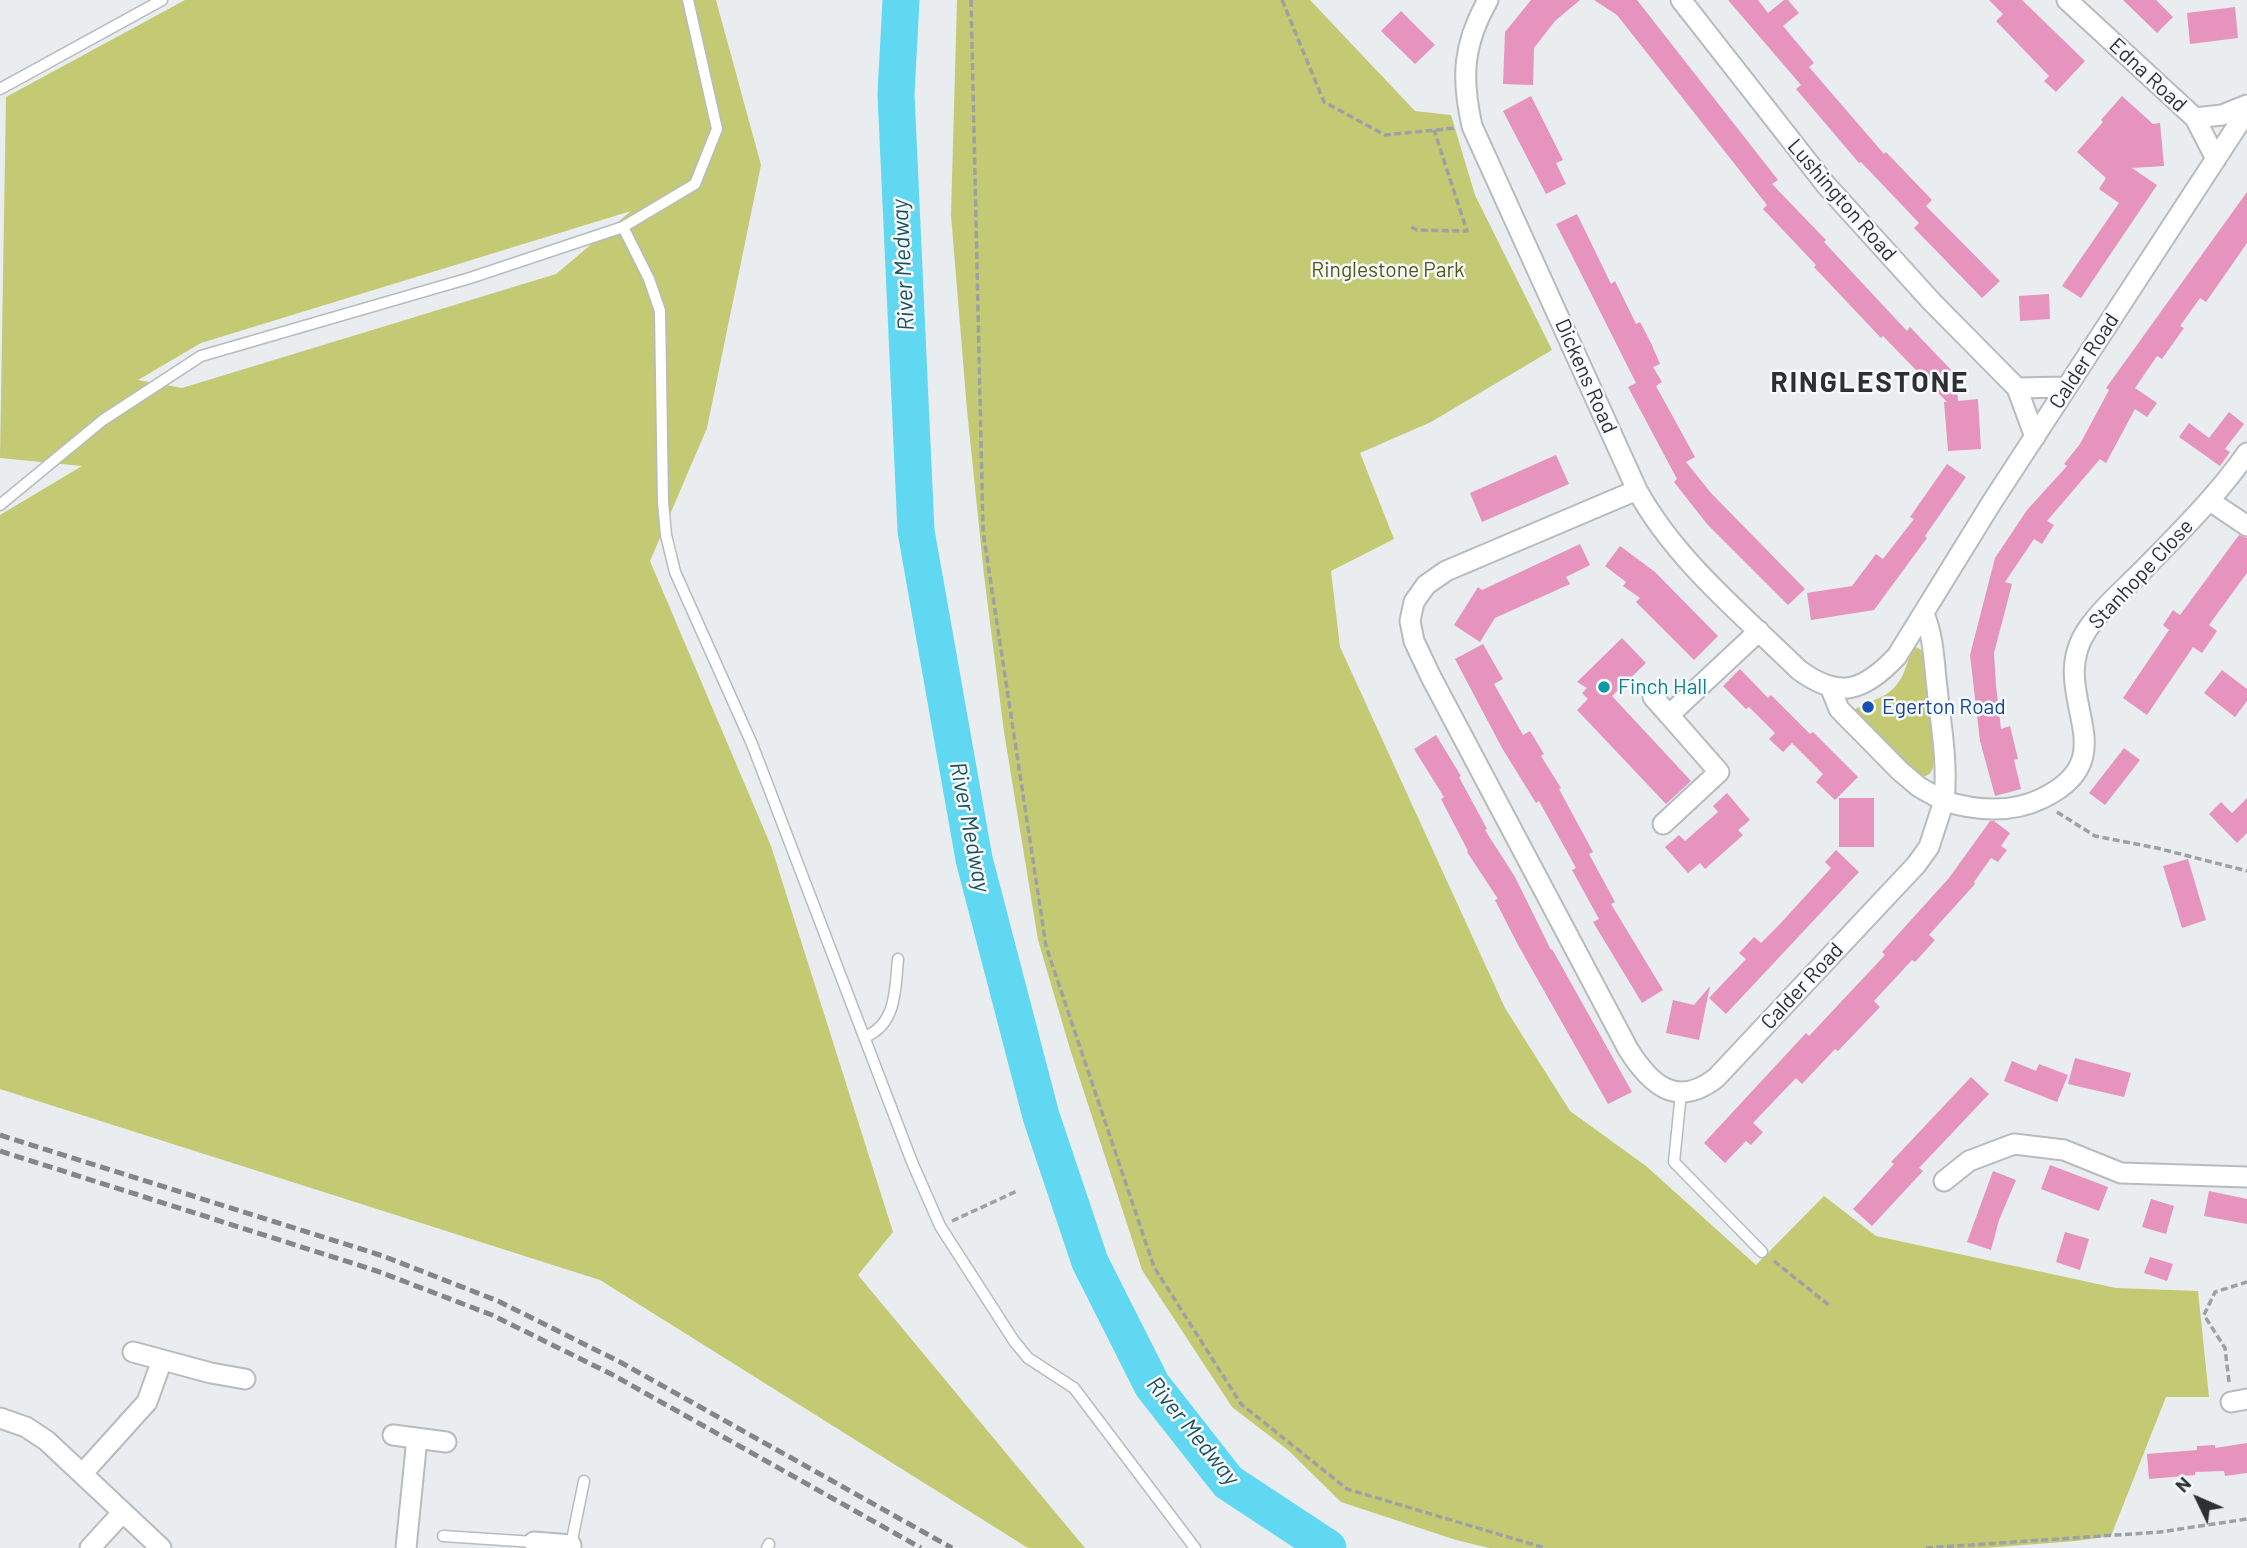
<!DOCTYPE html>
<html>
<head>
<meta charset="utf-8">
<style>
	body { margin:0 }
	#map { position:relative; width:2247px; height:1548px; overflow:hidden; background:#e9edf0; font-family:Barlow,sans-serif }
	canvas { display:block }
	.north { position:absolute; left:2163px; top:1464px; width:70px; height:70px; -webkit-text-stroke:5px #f7fafd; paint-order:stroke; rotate:314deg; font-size:19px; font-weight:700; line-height:28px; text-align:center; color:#2d2f30 }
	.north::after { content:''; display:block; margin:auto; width:24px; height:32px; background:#2d2f30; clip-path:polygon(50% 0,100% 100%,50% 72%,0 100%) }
</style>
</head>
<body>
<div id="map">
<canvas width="2247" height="1548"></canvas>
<div class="north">N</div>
</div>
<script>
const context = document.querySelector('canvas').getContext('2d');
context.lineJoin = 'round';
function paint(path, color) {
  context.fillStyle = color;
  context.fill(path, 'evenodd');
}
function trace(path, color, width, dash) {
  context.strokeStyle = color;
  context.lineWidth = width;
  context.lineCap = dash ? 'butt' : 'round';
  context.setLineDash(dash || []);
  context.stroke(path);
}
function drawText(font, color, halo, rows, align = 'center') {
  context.font = font + ' Barlow,sans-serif';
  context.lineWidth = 5;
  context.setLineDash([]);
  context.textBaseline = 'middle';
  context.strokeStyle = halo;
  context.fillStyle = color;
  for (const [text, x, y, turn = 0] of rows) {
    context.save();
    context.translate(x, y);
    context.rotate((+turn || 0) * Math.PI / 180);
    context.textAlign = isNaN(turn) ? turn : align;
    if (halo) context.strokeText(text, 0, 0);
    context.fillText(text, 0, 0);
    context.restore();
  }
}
paint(new Path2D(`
	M185 0H716L761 165 707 428 650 561 771 846 893 1232 858 1275 1085 1548H1028L600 1280 0 1089V515L82 466 0 458 6 97ZM631 211 556 274 182 388 138 380 201 343Z
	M957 0H1310L1415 111 1451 115 1475 195 1552 350 1431 422 1360 453 1394 539 1331 571 1340 647 1505 1008 1570 1111 1646 1166 1756 1265 1824 1196 1876 1236 2116 1288 2198 1291 2209 1397H2166L2111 1536 2076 1541 1985 1548H1489L1456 1540 1341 1502 1288 1450 1232 1407 1142 1270 1070 1049 1038 940 1004 732 984 575 967 410 951 215Z
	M1916 647 1923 651 1924 657 1934 761C1933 772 1930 777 1919 777L1854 715V710C1869 700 1887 699 1898 683 1907 672 1906 658 1916 647Z`), '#c4c974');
trace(new Path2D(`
	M901 0 896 94 916 531 974 859 1041 1116 1090 1262 1152 1385 1228 1482 1328 1548`), '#60d8f2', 37);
paint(new Path2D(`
	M1531 0H1580L1555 21 1534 48 1533 85 1503 84 1505 32Z
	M1594 0H1637L1778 180 1772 184 1826 240 1824 242 1907 331 1910 327 1956 375 1958 401 1978 399 1981 449 1948 451 1944 402H1947L1883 336 1881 338 1814 267 1816 265 1763 209 1767 205 1617 15Z
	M1728 0H1758L1768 13 1784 0H1788L1799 13 1783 26 1814 63 1809 67 1884 154 1886 152 1932 200 1926 206 2000 281 1982 298 1914 228 1919 223 1861 162 1859 163 1796 89 1801 85Z
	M1989 0H2022L2085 61 2056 92 2044 81 2049 76 1996 21 2003 14Z
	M2123 0H2156L2173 17 2157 33Z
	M2235 7 2238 38 2190 44 2187 13Z
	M1401 11 1435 45 1415 64 1381 31Z
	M1531 96 1563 160 1556 163 1566 184 1546 194 1503 111Z
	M2122 96 2153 124 2160 123 2164 166 2132 168 2157 185 2081 298 2062 286 2119 203 2099 189 2106 178 2077 152 2103 122 2101 120Z
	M2247 192V243L2206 302 2200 298 2180 326 2184 328 2162 359 2157 356 2135 388 2157 403 2147 417 2135 409 2106 463 2100 459 2047 521 2054 525 2042 544 2034 539 2005 582 2012 584 1994 653 1996 685 2001 729 2010 726 2018 759 2014 760 2021 789 1995 796 1980 741 1970 655 1995 558 2027 510 2067 466 2064 464 2080 444 2109 390 2106 388Z
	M1577 214 1611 284 1615 281 1636 324 1640 322 1651 343 1660 364 1653 367 1662 382 1656 386 1695 457 1686 462 1711 493 1805 589 1788 605 1707 524 1674 482 1677 479 1628 387 1636 383 1556 224Z
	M2049 294 2050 319 2020 321 2019 296Z
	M2229 412 2244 424 2225 449 2230 452 2220 466 2179 437 2189 423 2209 438Z
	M1556 455 1569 484 1482 522 1470 493Z
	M1947 464 1966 477 1925 536 1927 538 1874 610 1811 620 1807 593 1852 586 1876 554 1883 559 1914 519 1910 517Z
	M2239 535 2247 538V573L2209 625 2217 631 2202 653 2193 647 2147 715 2123 698 2169 630 2163 625 2173 610 2180 615Z
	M1580 544 1590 565 1566 577 1570 584 1495 618 1480 642 1454 625 1478 587 1482 590Z
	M1620 546 1655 572 1718 636 1694 660 1636 602 1640 598 1623 586 1626 582 1605 566Z
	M1622 638 1646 663 1612 696 1691 781 1666 804 1577 710 1588 699 1582 693 1587 688 1577 682Z
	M1483 644 1503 679 1494 684 1523 735 1530 731 1544 754 1541 756 1561 788 1559 789 1593 852 1589 854 1615 902 1611 904 1663 990 1642 1003 1593 922 1599 919 1572 870 1576 868 1539 801 1536 803 1502 748 1455 659Z
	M1740 669 1768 698 1771 695 1810 734 1813 732 1858 777 1835 800 1816 782 1823 774 1792 743 1783 752 1769 739 1775 733 1749 707 1746 709 1723 686Z
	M2222 670 2247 689V701L2235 717 2204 693Z
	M1436 735 1461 776 1459 777 1487 829 1485 830 1515 877 1551 950 1552 949 1632 1092 1608 1104 1517 943 1495 900 1498 899 1467 852 1468 851 1441 799 1444 797 1414 749Z
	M2124 748 2140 760 2105 805 2089 793Z
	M1727 793 1750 820 1738 830 1743 835 1705 869 1700 863 1688 873 1665 847 1679 835 1685 841 1718 812 1713 806Z
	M1839 798H1874V847H1839Z
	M2247 798V833L2237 843 2209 814 2221 802 2232 813Z
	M1990 821H1994L2010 833 2001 846 2007 850 1998 862 1991 858 1974 882 1975 884 1929 935 1935 940 1915 962 1912 960 1874 1001 1880 1007 1838 1051 1835 1049 1802 1084 1796 1078 1753 1123 1763 1132 1751 1145 1746 1141 1725 1163 1704 1143 1806 1033 1809 1036 1885 955 1882 952 1949 878Z
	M1836 850 1859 872 1726 1014 1709 998 1746 959 1739 953 1754 937 1761 943 1779 925 1831 868 1825 862Z
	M2188 859 2206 920 2182 928 2163 866Z
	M1710 986 1699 1040 1666 1033 1673 1000 1694 1005Z
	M2075 1058 2131 1073 2124 1097 2068 1084Z
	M2012 1061 2036 1071 2039 1064 2068 1075 2057 1102 2004 1081Z
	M1971 1077 1989 1094 1919 1168 1923 1171 1872 1226 1853 1209 1894 1164 1891 1162Z
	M2050 1165 2108 1187 2099 1211 2041 1189Z
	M1993 1171 2016 1180 1999 1220 1991 1250 1967 1242Z
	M2209 1191 2247 1199V1224L2204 1216Z
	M2151 1199 2174 1206 2166 1234 2142 1227Z
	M2065 1232 2089 1239 2080 1270 2056 1262Z
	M2150 1257 2173 1264 2167 1281 2144 1273Z
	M2247 1443V1473L2225 1476 2224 1471 2195 1472V1475L2149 1479 2147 1454 2197 1450V1446L2215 1445V1448Z`), '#e693bd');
const lane = new Path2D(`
	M0 89 162 0
	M623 227 649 279 660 311 663 502 666 535 675 572 752 744 912 1162 940 1226 1014 1341 1028 1358 1074 1388 1195 1548
	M0 505 103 420 201 356 470 278 623 227 695 184 717 129 688 0
	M865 1037C897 1024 895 989 898 959
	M1681 1093 1674 1162 1762 1252
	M443 1536 534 1542
	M571 1545 584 1481
	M767 1548 769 1544`);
const street = new Path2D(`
	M1488 0C1463 44 1461 77 1472 126L1637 490C1676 561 1742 614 1799 670 1840 700 1864 691 1897 656L1992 502 2247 111
	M1681 0 1826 185 1932 302 2017 388 2035 437
	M2067 0 2195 118 2216 159
	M2195 118 2222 115 2247 105
	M2017 388 2066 387
	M1637 490 1446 571 1426 585 1414 602 1410 621 1414 641 1431 677 1628 1049C1650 1084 1676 1109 1716 1078L1916 865 1929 847 1944 801C1977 811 2011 814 2043 798 2131 755 2044 694 2087 630 2101 609 2123 590 2141 572 2178 534 2216 497 2247 453
	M2210 501 2247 526
	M1831 689 1839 709 1900 771 1919 787 1944 801C1948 763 1941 726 1937 688 1934 664 1934 637 1924 614
	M1653 697 1669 715 1759 631
	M1663 824 1719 772 1669 715
	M1944 1181 1969 1161 2014 1144 2064 1150 2121 1173 2247 1177
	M133 1352 211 1373 245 1379
	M2231 1402 2247 1399
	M0 1418 26 1427 47 1441 161 1548
	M393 1435 446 1442
	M83 1473 147 1402 162 1360
	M534 1542 571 1545V1548
	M90 1548 123 1512
	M406 1548 417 1438`);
trace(lane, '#b8bbbe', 13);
trace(street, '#b8bbbe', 23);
trace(new Path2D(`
	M971 0 983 531 1046 946 1154 1267 1241 1404 1347 1489 1545 1548
	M1282 0 1324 102 1385 135 1455 128
	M1411 227 1417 230 1467 231 1434 130
	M2057 812 2095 836 2157 848 2247 871
	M952 1221 1017 1191
	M1774 1261 1830 1306
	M2229 1382 2225 1348 2204 1315 2215 1292 2247 1282
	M1926 1548 2160 1532 2247 1519`), '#9ea1a3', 3.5, [7, 3.5]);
trace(lane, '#fff', 10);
trace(street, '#fff', 19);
trace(new Path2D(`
	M0 1135 383 1256 498 1301 620 1362 952 1548
	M0 1151 377 1271 492 1315 613 1375 921 1548`), '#838688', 5, [10, 5]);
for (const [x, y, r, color] of [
	[1604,687,7,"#0f9aa8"],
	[1868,707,7,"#1a4fb4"]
]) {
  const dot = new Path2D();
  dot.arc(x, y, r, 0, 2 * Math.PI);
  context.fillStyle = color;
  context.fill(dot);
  trace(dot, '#f7fafd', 2.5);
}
drawText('21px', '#2d2f30', '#f7fafd', [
	["Edna Road",2148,75,43],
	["Lushington Road",1842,200,49],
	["Calder Road",2084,361,-57],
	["Dickens Road",1586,376,66],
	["Stanhope Close",2141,574,-47],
	["Calder Road",1802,986,-47]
]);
drawText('21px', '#535614', '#f7fafd', [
	["Ringlestone Park",1388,270]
]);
drawText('21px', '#0d838f', '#f7fafd', [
	["Finch Hall",1618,687]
], 'left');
drawText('21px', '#164399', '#f7fafd', [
	["Egerton Road",1882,707]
], 'left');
drawText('italic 23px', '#1d515c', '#f7fafd', [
	["River Medway",903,265,-93],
	["River Medway",970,827,79],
	["River Medway",1193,1431,51]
]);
context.letterSpacing = '2px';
drawText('bold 28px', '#2d2f30', '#f7fafd', [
	["RINGLESTONE",1870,383]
]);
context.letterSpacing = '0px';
</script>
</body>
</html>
